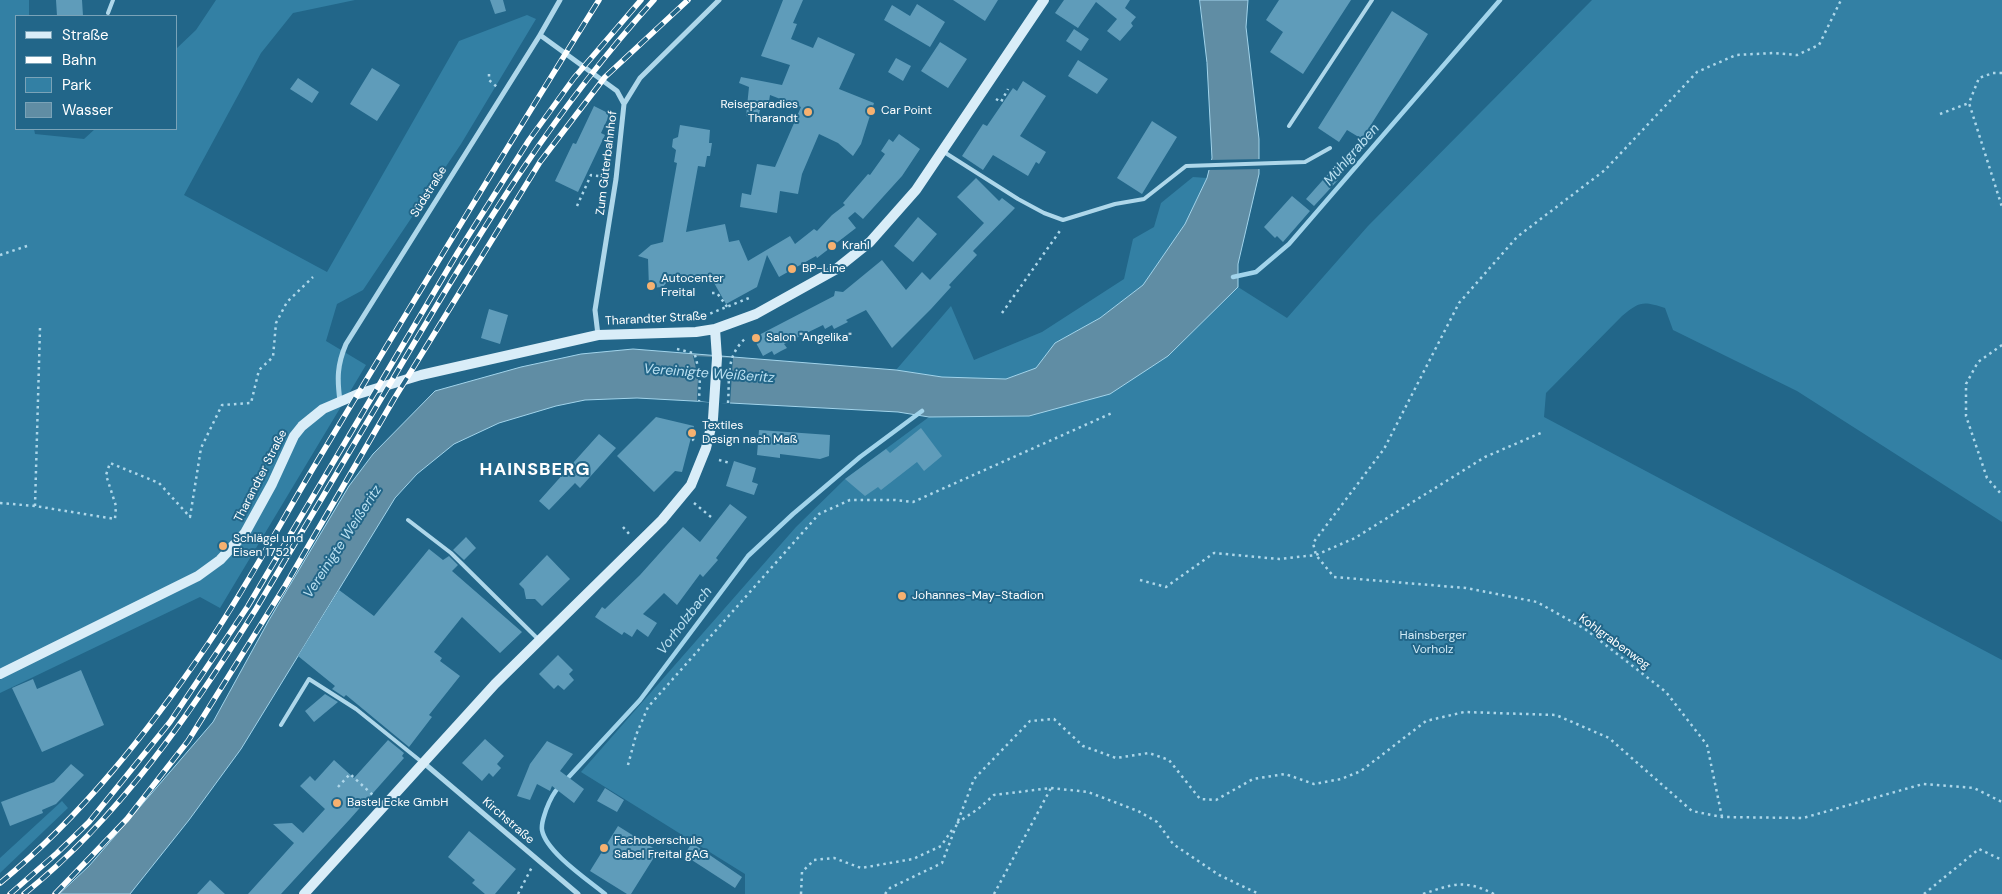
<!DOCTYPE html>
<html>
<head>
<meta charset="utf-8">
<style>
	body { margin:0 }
	#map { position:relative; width:2002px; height:894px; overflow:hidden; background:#226689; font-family:"DM Sans",sans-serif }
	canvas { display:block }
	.legend { position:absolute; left:15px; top:15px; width:162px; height:115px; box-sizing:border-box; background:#226689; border:1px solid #7aa3b8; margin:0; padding:6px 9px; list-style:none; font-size:15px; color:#fff }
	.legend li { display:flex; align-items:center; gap:10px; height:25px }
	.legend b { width:25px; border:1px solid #7aa3b8 }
</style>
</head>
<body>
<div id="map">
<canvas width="2002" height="894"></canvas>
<ul class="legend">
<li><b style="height:6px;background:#d9edf8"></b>Straße</li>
<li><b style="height:6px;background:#fff"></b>Bahn</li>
<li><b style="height:14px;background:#3380a4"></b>Park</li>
<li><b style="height:14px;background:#608da4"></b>Wasser</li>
</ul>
</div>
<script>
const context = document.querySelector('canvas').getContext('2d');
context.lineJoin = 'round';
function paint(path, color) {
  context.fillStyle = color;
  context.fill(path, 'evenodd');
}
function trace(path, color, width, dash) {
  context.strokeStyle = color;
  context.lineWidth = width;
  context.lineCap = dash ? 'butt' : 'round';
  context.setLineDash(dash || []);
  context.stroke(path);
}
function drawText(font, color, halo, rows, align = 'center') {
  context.font = font + ' "DM Sans",sans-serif';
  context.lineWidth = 4;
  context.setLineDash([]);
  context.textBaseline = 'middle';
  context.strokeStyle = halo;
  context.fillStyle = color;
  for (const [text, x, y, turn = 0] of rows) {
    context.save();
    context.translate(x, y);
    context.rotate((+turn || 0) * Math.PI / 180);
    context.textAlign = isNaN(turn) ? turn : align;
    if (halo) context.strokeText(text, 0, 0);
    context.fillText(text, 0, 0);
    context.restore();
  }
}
paint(new Path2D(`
	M0 0H29V16H16V129H34L35 134 84 139 95 129H176V49L196 30 216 0H355L293 13 261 53 184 195 327 272 459 41 527 15 536 19 461 144 363 290 337 304 326 341 366 365 220 608 200 597 0 693Z
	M1592 0H2002V522L1797 391 1673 330 1665 308C1643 301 1640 301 1622 316L1546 393 1544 417 2002 660V894H745V874L581 772 796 527 845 479 929 417 1029 416 1215 308 1238 287 1287 318 1368 226Z
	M1193 177 1207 178 1185 224 1143 285 1100 318 1055 343 1036 368 1006 379 942 377 896 370 951 306 974 360 1042 332 1124 279 1133 239 1154 227 1161 203Z
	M62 801 68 808 0 873V858Z`), '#3380a4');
const water = new Path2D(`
	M1200 0H1248L1246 27 1259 139V174L1238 264V287L1168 356 1110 394 1029 416 929 417 898 412 637 398 585 400 556 406 499 423 454 444 417 474 395 498 241 749 189 820 130 894H59L89 866 213 722 269 620 349 486 373 454 435 391 521 367 581 354 633 349 896 370 942 377 1006 379 1036 368 1055 343 1100 318 1143 285 1185 224 1207 178 1212 158 1207 63Z`);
paint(water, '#608da4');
trace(water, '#a2d4eb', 1);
paint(new Path2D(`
	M1262 159V169L1207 170 1209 160Z
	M693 356 733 358 730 404 697 401 698 377Z`), '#226689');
trace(new Path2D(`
	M1233 277 1256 272 1289 244 1500 0
	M565 781 640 700 748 556 793 514 860 457 922 411
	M559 787C553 793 549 802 546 810 544 817 541 823 542 830 546 852 588 880 605 894`), '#a2d4eb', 4.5);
paint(new Path2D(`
	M56 0H82L83 16H57Z
	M490 0H503L506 11 495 14Z
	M783 0H803L793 23 797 24 791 39 813 48 818 37 855 54 839 89 874 103 861 144 853 156 838 143 819 134 802 174 798 194 780 191 777 213 740 207 742 193 751 195 757 164 775 167 801 107 770 95 768 108 761 106 758 118 746 116 749 87 739 83 741 77 782 85 790 65 761 56Z
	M953 0H998L985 21Z
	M1064 0H1130L1125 8 1136 17 1131 23 1133 26 1120 41 1107 31 1117 19 1096 2 1078 28 1055 13Z
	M1279 0H1351L1303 74 1270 52 1283 32 1266 20Z
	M917 4 945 22 930 47 884 20 892 5 910 16Z
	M1392 11 1428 34 1362 139 1347 130 1339 142 1318 128Z
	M1074 29 1089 39 1081 51 1066 41Z
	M940 42 967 59 948 88 921 71Z
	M896 58 911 66 903 81 888 72Z
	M1078 60 1108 79 1097 94 1068 76Z
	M372 68 400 85 377 121 350 104Z
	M298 78 319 92 312 103 290 89Z
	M1023 81 1046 96 1020 136 1046 152 1039 164 1036 162 1028 176 993 155 983 170 962 156 983 124 987 126 1013 88 1017 91Z
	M594 106 608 113V118L601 133 605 135 578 192 555 181 573 143 576 144Z
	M1152 121 1177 137 1142 194 1117 178Z
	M680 125 710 130 709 143H712L710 156H707L705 167 698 166 686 232 725 224 729 242 739 240 748 261 790 236 795 244 814 229 817 231 832 215 845 205 843 203 868 174 870 175 885 154 881 151 889 139 893 142 899 134 920 149 902 176 863 219 855 212 848 218 856 228 817 258 816 256 779 277 767 255 757 287 726 304 713 281 667 282 663 287 649 288 648 259 638 256 651 245 663 242 677 163 674 162 676 150 672 147 673 139 678 137Z
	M1330 172 1338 180 1314 206 1306 199Z
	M976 178 999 201 1002 198 1015 208 973 251 977 255 949 285 951 287 931 309 892 348 866 310 846 320 848 322 834 329 832 325 825 329 823 325 784 344 787 348 781 351 774 355 772 351 763 356 755 341 757 336 834 296 835 291 843 292 882 260 906 290 922 272 930 280 984 223 957 197Z
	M1292 196 1310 211 1283 242 1277 236 1275 238 1264 227Z
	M918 217 937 234 913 262 894 246Z
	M489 309 508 315 500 344 481 338Z
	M656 417 694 426 682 472 675 471 654 492 617 456Z
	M921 428 942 456 924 471 917 462 881 490 878 487 865 496 845 479 886 449 890 453Z
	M759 430 830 435 829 456 820 459 780 454V458L757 455Z
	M599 434 616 448 580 488 575 483 549 510 539 501Z
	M734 461 756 468 752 482 758 484 754 495 726 486Z
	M730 504 747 517 716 558 718 560 703 577 700 574 677 605 664 593 643 614 657 623 648 637 637 629 632 637 624 632 622 635 595 617 602 607 605 609 640 575 683 527 700 542Z
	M466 537 476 548 464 560 453 550Z
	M429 549 443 560 449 556 458 565 452 571 522 632 500 653 462 617 434 652 442 658 440 661 460 676 429 715 432 717 409 747 346 695 344 697 332 689 335 686 298 656 339 590 374 616Z
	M547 555 570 579 542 606 535 599H526L524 589 519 584Z
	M558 655 573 670 569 674 574 680 564 690 558 685 554 689 539 674Z
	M81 670 104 725 42 752 12 688 33 679 37 689Z
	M325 694 338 702 314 722 305 711Z
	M485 739 504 756 497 764 501 768 493 777 489 773 482 781 462 763Z
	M388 740 404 753 402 756 404 758 350 819 281 894H248L294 843 273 824 292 823 303 833 325 809 300 786 310 776 315 781 334 760 354 778Z
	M547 741 573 754 560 771 584 789 574 803 552 786 550 791 537 784 530 800 517 796 530 764Z
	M71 764 84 775 56 804 42 810 43 813 10 826 1 802 54 782Z
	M605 788 624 800 617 812 597 801Z
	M618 826 658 851 631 894H627L590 871Z
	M469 831 516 869 495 894H485L472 883 475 880 448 857Z
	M692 843 742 877 735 888 684 855Z
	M210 880 225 894H197Z`), '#5f9cba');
trace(new Path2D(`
	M2002 73H1993L1979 78 1969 103 2002 207
	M489 74V80L497 87
	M996 99 1001 102 1008 89
	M1940 114 1969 103
	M577 206 591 175 606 177
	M832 246 835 251
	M0 255 30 245
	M712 293H717L728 308
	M1002 313 1062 228
	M678 317 709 314 749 298
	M40 328 35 506 115 519 116 506 106 475 110 463 159 483 190 517 201 448 222 405 251 403 259 370 273 357 276 323 287 302 313 277
	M2002 345 1978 362 1966 384V416L1987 478 2002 495
	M677 349 693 353
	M695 355 700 375 699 401
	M728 403C730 376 725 356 747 337
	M692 433 694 434 693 440 695 441
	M719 460 730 463
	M0 503 35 506
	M694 503 711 517
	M623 527 630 535
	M1140 580 1166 587 1214 553 1279 559 1316 555 1355 538 1485 457 1543 432
	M628 765 636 735 648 707 819 514 850 500H895L913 502 1112 413
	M338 787 350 774 375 797
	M1722 817 1707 745 1666 692 1585 629 1537 602 1466 588 1334 577 1316 555 1313 543 1384 449 1459 303 1517 237 1605 170 1697 72 1736 55 1774 53 1797 55 1819 45 1841 0
	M957 823 978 809 994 795 1051 788 1088 792 1138 811 1157 822 1173 844 1219 875 1259 894
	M518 894 532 867
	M801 894 802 872 814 860 834 858 861 868 913 859 941 846 954 827
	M885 894 890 888 942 863 974 779 1030 721 1054 719 1083 746 1116 758 1149 753 1169 760 1200 799 1216 800 1253 779 1285 774 1314 784 1341 779 1361 771 1426 721 1464 712 1556 715 1609 738 1692 811 1722 817 1803 818 1923 784 1974 788 2002 802
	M994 894 1051 788
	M1423 894C1453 884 1464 879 1494 894
	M1924 894 1979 849 2002 860`), '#aed7ea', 2.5, [2.5, 4]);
trace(new Path2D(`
	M108 13 113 0
	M1289 126 1372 0
	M944 152 1018 199 1044 213 1063 220 1115 204 1144 199 1186 166 1305 162 1330 148
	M408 520 451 553 539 640
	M281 725 309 679 356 709 423 763`), '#aed7ea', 4);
trace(new Path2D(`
	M540 35 617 91 624 104
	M598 335 595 310 616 179 624 104 640 78 719 0
	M340 401C337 379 337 365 346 344L540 35 560 0
	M425 764 578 894`), '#aed7ea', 5);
trace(new Path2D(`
	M0 674 198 576 220 560 245 533 272 484 294 436 302 426 323 409 358 394 421 375 598 335 696 332 715 329 756 314 835 270 870 242 916 190 1044 0
	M304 894 495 684 662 520 691 485 706 448 713 419 717 358 715 329`), '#d9edf8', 10);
const rail = new Path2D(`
	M0 883C82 816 148 732 208 644 249 583 283 518 321 455 413 302 505 150 599 0
	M10 894 57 853 89 822 170 722 248 606 458 252 529 140 574 78 641 0
	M24 894C120 817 191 713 256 609 307 523 359 436 410 350 485 224 555 109 654 0
	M55 894 127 819 188 741 285 586 394 399 540 162 605 77 688 0`);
trace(rail, '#fff', 5.5);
trace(rail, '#226689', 4, [11]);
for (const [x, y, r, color] of [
	[871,111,5,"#f6b170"],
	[808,112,5,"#f6b170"],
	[832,246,5,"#f6b170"],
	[792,269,5,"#f6b170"],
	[651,286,5,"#f6b170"],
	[756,338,5,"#f6b170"],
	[692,433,5,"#f6b170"],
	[223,546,5,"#f6b170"],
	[902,596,5,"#f6b170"],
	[337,803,5,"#f6b170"],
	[604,848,5,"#f6b170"]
]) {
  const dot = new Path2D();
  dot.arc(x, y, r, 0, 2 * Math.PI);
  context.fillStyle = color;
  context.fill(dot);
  trace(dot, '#226689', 2);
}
drawText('12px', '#fff', '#226689', [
	["Reiseparadies",798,105,"right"],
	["Tharandt",798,119,"right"],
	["Car Point",881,111],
	["Krahl",842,246],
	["BP-Line",802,269],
	["Autocenter",661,279],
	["Freital",661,293],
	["Salon \"Angelika\"",766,338],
	["Textiles",702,426],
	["Design nach Maß",702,440],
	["Schlägel und",233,539],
	["Eisen 1752",233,553],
	["Johannes-May-Stadion",912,596],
	["Bastel Ecke GmbH",347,803],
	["Fachoberschule",614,841],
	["Sabel Freital gAG",614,855]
], 'left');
drawText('12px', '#fff', '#226689', [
	["Zum Güterbahnhof",607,163,-83],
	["Südstraße",429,192,-58],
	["Tharandter Straße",656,319,-3],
	["Tharandter Straße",261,476,-63],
	["Kohlgrabenweg",1614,642,36],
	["Kirchstraße",508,821,41]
]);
drawText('12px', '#d2ecf7', '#226689', [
	["Hainsberger",1433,636],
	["Vorholz",1433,650]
]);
drawText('italic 14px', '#bae0f1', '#226689', [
	["Mühlgraben",1352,155,-49],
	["Vereinigte Weißeritz",709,374,4],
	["Vereinigte Weißeritz",343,542,-57],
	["Vorholzbach",685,621,-53]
]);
context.letterSpacing = '1px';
drawText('bold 18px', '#fff', '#226689', [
	["HAINSBERG",535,470]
]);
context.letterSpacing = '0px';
</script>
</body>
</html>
